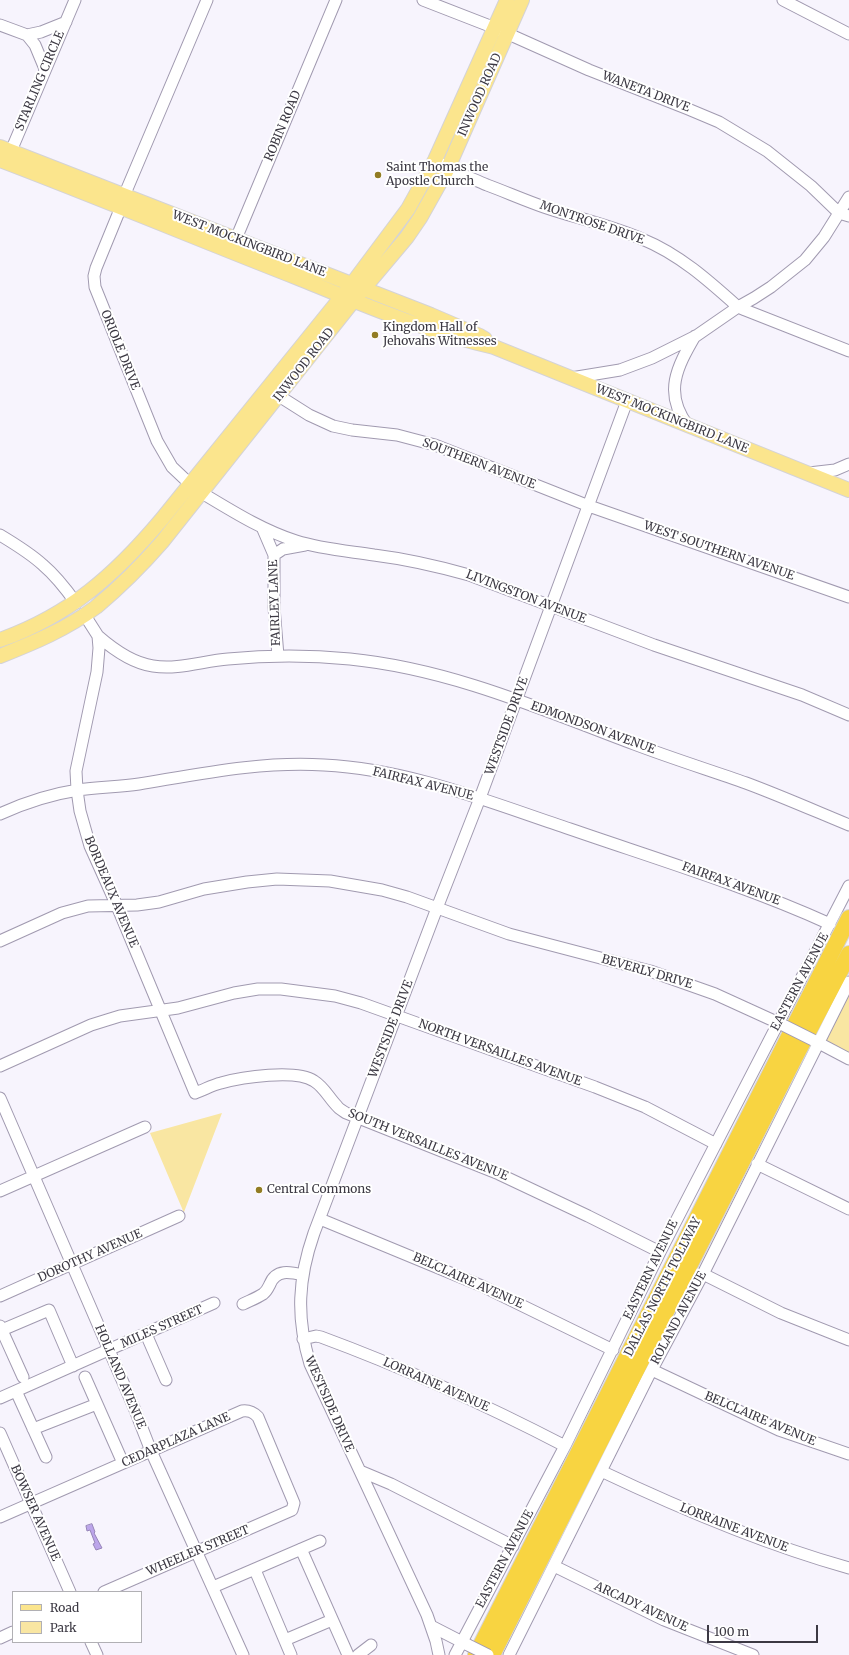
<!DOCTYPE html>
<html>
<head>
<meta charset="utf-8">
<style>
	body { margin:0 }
	#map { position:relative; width:849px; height:1655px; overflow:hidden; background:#f7f4fd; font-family:Merriweather,serif }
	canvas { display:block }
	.legend { position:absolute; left:12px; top:1591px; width:130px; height:52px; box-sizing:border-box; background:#fff; border:1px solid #b1b0b4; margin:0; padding:5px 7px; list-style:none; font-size:12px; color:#3c3943 }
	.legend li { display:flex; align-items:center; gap:8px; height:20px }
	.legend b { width:20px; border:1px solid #b1b0b4 }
	.scale { position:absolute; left:707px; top:1625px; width:111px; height:18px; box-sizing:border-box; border:2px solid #3c3943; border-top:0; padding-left:5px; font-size:12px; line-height:14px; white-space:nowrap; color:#3c3943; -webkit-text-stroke:3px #fff; paint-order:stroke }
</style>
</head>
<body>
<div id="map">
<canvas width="849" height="1655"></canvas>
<ul class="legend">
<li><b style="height:5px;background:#fbe58d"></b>Road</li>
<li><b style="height:11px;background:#f9e6a2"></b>Park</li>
</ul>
<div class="scale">100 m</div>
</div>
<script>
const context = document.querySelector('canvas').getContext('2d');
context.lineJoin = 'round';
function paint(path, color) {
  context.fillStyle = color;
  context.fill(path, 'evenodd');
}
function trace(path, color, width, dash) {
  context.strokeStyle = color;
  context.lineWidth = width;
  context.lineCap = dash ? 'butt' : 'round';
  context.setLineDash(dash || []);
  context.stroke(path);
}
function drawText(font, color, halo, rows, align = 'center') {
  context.font = font + ' Merriweather,serif';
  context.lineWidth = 4;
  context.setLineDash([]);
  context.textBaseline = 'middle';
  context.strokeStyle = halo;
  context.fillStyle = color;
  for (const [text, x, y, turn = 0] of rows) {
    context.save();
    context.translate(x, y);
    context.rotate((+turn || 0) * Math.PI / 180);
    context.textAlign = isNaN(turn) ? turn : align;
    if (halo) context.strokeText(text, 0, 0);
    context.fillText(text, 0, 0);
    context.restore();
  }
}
paint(new Path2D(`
	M849 993V1053L828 1042 826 1039Z
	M222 1113 184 1212V1213L150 1133Z`), '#f9e6a2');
const water = new Path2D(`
	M92 1524 95 1532 94 1533 102 1548 96 1550 93 1544 95 1543 90 1530 87 1531 86 1526Z`);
paint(water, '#bca5ea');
trace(water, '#9685b8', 1);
const minor = new Path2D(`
	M423 0 495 28 589 70 688 109 719 122 767 151 811 186 839 213 849 216
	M783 0 849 34
	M0 25 27 35 35 45 45 69
	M27 35 41 32 66 22
	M8 158 75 0
	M435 160C451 171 469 177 487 185 506 192 524 200 544 207 576 218 610 225 642 239 679 254 709 281 738 307L745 310 849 351
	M124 196 207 0
	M121 207 96 268 94 276 95 287 157 441 172 467 190 484
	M233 246 336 0
	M571 378 620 370 652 358 696 336 738 307 754 298 771 287 805 260 824 237 849 197
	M279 396 309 415 333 426 352 430 397 435 435 445 589 506 849 597
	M688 426C663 393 677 367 695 336
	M809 473 835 470 849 464
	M202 493C232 511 262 530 296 541 321 549 348 551 374 555 406 559 437 566 469 575L654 645 802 695 849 715
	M262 527 274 555V607L278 656
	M0 535C15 544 30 553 43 565 56 576 66 589 76 603
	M274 555 283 549 305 545
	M84 614 98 636 99 648 97 672 76 771 77 790 80 811 90 846 117 906 195 1093C204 1090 212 1085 221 1083 242 1077 296 1069 314 1081 324 1087 329 1098 337 1106 339 1109 343 1111 346 1113L499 1174 588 1216 660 1252
	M98 636C114 650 132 663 153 666 178 670 203 661 228 659 268 655 310 655 350 659 450 669 541 709 634 744 671 758 709 770 746 783 781 796 815 811 849 825
	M0 814C24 803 52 794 78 790 98 787 119 787 139 784 200 774 261 761 324 765 409 769 489 802 570 829 657 859 746 886 830 924
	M0 941 62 913 88 906 137 905 159 902 204 889 247 882 277 879 330 881 382 890 407 897 509 934 650 971 715 994 783 1025
	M813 1040 849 1059
	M0 1066 91 1025 107 1020 120 1016 178 1008 234 993 258 989H281L335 996 361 1003 595 1087 645 1107 716 1144
	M0 1098 135 1410 151 1451 243 1655
	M757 1164 849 1209
	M0 1191 145 1127
	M320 1219 482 1286 613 1350
	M703 1274 781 1313 849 1340
	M0 1296 179 1216
	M243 1304C249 1301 257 1298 263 1294 267 1291 268 1288 270 1284 276 1269 290 1272 303 1275
	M0 1326 23 1377
	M2 1330 49 1310 73 1366
	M146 1334 166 1380
	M303 1339 316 1336 321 1337C405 1368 486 1405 565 1446
	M652 1370 779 1430 849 1454
	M85 1377 123 1463
	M16 1391 46 1457
	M0 1398 214 1303
	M33 1429 97 1404
	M0 1433 70 1592
	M360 1471 391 1484 513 1546
	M601 1471C681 1509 763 1544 849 1568
	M0 1517 242 1411C249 1410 253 1412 258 1417L294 1503 292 1510 104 1592
	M301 1549 348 1655
	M554 1566 664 1620 753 1655
	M255 1570 291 1655
	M213 1587 320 1541
	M431 1626 468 1645
	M0 1638 13 1632
	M285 1640 332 1620
	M91 1642 97 1655
	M358 1655 371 1645
	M439 1655 436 1641 427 1615 310 1364C296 1317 298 1279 314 1233L437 908 480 798 627 401
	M455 1655 565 1446 660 1252 849 886
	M509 1655 648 1377 703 1274 849 982`);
const major = new Path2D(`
	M0 147 431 315 480 336 485 339
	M0 160C100 198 198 239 298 278 362 304 427 332 494 347L849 490
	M0 640C70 615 115 575 162 519L352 284 408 209 435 160 507 0
	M0 656C33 643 67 629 96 607 120 587 142 565 162 542L354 300 407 237 420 218 448 168 522 0`);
const highway = new Path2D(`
	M476 1655 849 918
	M492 1655 795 1057 849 954`);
trace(minor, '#a19ab0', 13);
trace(major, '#d4d3d6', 16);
trace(highway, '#d4d3d6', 18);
trace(minor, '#fff', 11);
trace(major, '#fbe58d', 14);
trace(highway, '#f8d441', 16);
const minorBridge = new Path2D(`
	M783 1025 813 1040
	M468 1645 488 1655`);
trace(minorBridge, '#a19ab0', 13, []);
trace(minorBridge, '#fff', 11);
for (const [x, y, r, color] of [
	[378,175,4,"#927c23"],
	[375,335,4,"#927c23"],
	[259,1190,4,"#927c23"]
]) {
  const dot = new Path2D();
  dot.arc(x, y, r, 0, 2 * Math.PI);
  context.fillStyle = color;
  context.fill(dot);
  trace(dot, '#fff', 1.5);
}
drawText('12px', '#3c3943', '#fff', [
	["STARLING CIRCLE",40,81,-67],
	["WANETA DRIVE",646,92,21],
	["INWOOD ROAD",480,95,-66],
	["ROBIN ROAD",283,126,-67],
	["MONTROSE DRIVE",592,223,19],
	["WEST MOCKINGBIRD LANE",249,244,21],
	["ORIOLE DRIVE",120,350,68],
	["INWOOD ROAD",304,365,-52],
	["WEST MOCKINGBIRD LANE",672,419,22],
	["SOUTHERN AVENUE",479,464,21],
	["WEST SOUTHERN AVENUE",719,551,19],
	["LIVINGSTON AVENUE",526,597,21],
	["FAIRLEY LANE",275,603,-92],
	["WESTSIDE DRIVE",507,726,-70],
	["EDMONDSON AVENUE",593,728,20],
	["FAIRFAX AVENUE",423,784,14],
	["FAIRFAX AVENUE",731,884,20],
	["BORDEAUX AVENUE",111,892,67],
	["BEVERLY DRIVE",647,972,16],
	["EASTERN AVENUE",800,982,-62],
	["WESTSIDE DRIVE",391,1029,-69],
	["NORTH VERSAILLES AVENUE",500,1053,20],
	["SOUTH VERSAILLES AVENUE",428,1145,22],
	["DOROTHY AVENUE",90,1256,-24],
	["EASTERN AVENUE",651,1270,-64],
	["BELCLAIRE AVENUE",468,1281,24],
	["DALLAS NORTH TOLLWAY",663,1287,-63],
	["ROLAND AVENUE",679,1318,-62],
	["MILES STREET",162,1327,-24],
	["HOLLAND AVENUE",120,1377,67],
	["LORRAINE AVENUE",436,1385,24],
	["WESTSIDE DRIVE",329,1404,66],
	["BELCLAIRE AVENUE",760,1419,23],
	["CEDARPLAZA LANE",176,1440,-24],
	["BOWSER AVENUE",35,1513,66],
	["LORRAINE AVENUE",734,1528,21],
	["WHEELER STREET",198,1551,-23],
	["EASTERN AVENUE",505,1559,-62],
	["ARCADY AVENUE",641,1607,25]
]);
drawText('12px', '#3c3943', '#fff', [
	["Saint Thomas the",386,168],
	["Apostle Church",386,182],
	["Kingdom Hall of",383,328],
	["Jehovahs Witnesses",383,342],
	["Central Commons",267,1190]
], 'left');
</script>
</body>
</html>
